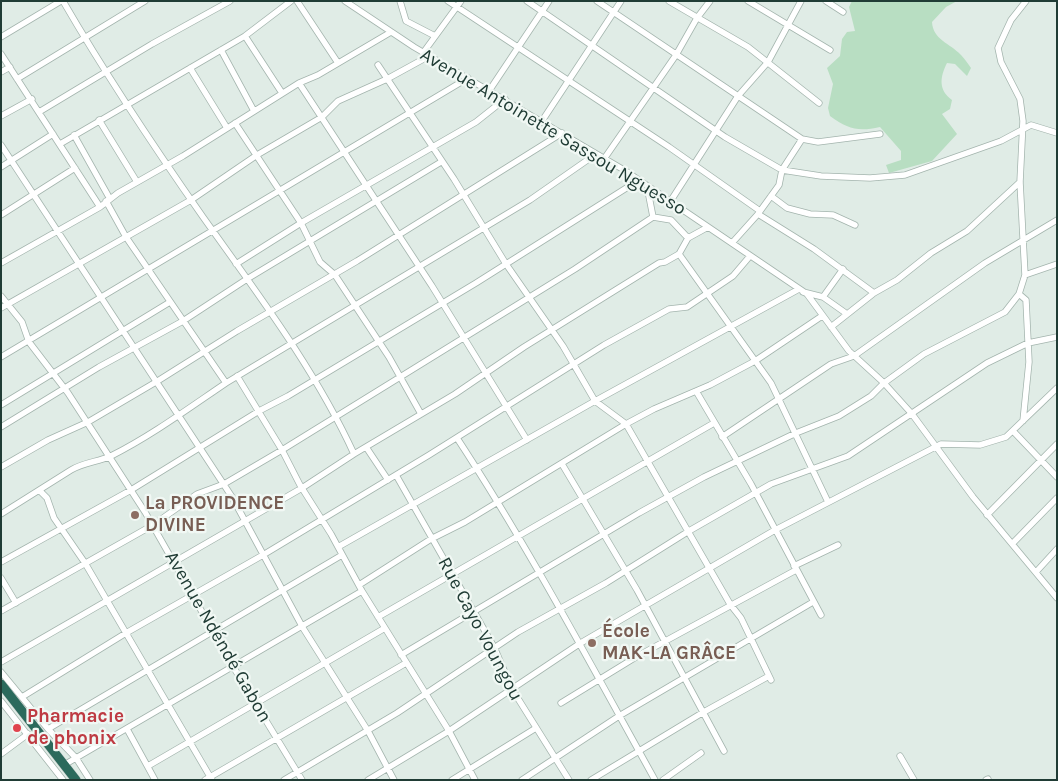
<!DOCTYPE html>
<html>
<head>
<meta charset="utf-8">
<style>
	body { margin:0 }
	#map { position:relative; width:1058px; height:781px; overflow:hidden; background:#e0ece6; font-family:Karla,sans-serif }
	canvas { display:block }
	.frame { position:absolute; inset:0; border:2px solid #203c35; pointer-events:none }
</style>
</head>
<body>
<div id="map">
<canvas width="1058" height="781"></canvas>
<div class="frame"></div>
</div>
<script>
const context = document.querySelector('canvas').getContext('2d');
context.lineJoin = 'round';
function paint(path, color) {
  context.fillStyle = color;
  context.fill(path, 'evenodd');
}
function trace(path, color, width, dash) {
  context.strokeStyle = color;
  context.lineWidth = width;
  context.lineCap = dash ? 'butt' : 'round';
  context.setLineDash(dash || []);
  context.stroke(path);
}
function drawText(font, color, halo, rows, align = 'center') {
  context.font = font + ' Karla,sans-serif';
  context.lineWidth = 4.5;
  context.setLineDash([]);
  context.textBaseline = 'middle';
  context.strokeStyle = halo;
  context.fillStyle = color;
  for (const [text, x, y, turn = 0] of rows) {
    context.save();
    context.translate(x, y);
    context.rotate((+turn || 0) * Math.PI / 180);
    context.textAlign = isNaN(turn) ? turn : align;
    if (halo) context.strokeText(text, 0, 0);
    context.fillText(text, 0, 0);
    context.restore();
  }
}
paint(new Path2D(`
	M852 1H957L946 7 932 22C933 40 950 43 961 55 965 59 968 64 971 68L967 76 955 64 947 63C940 77 938 90 952 100L950 109 942 114 957 134 932 161 889 173 886 165 901 160V151L880 127C858 132 848 129 830 116L828 108 833 84 827 68 840 56 842 39 847 32 855 31 849 7Z`), '#b8dec2');
const minor = new Path2D(`
	M63 1C106 75 154 147 203 217 257 293 315 369 354 454
	M297 1 338 63
	M345 1 414 47 624 170 807 294 849 351 884 383 912 414 973 497 1057 598
	M400 1 406 21 435 36
	M448 1 669 147 760 211
	M527 1 725 137 782 170 821 176 870 178 905 175 1001 141 1031 125 1057 133
	M597 1 802 139 818 142 880 134
	M669 1 748 47 819 103
	M748 1 830 50
	M826 1 843 12
	M245 36 282 93
	M1 37 61 1
	M221 50 254 111
	M423 53 461 1
	M1 54 100 207
	M378 65 454 179 506 264 563 346 595 401 626 424 730 604 741 618 771 680
	M190 68 227 128
	M1 72 10 67
	M17 79 145 1
	M299 83 432 286 527 440
	M489 91 549 1
	M39 112 152 44 230 1
	M1 116 32 99
	M99 120 137 182
	M542 121 621 1
	M235 123 301 223 320 262 335 275 389 357 421 414
	M74 135 110 199
	M60 144 245 36 291 1
	M1 145 232 497 303 628 368 731 394 780
	M604 159 676 55 697 18 710 1
	M1 167 53 134
	M647 186 653 217 671 220 688 238
	M771 196 787 208 810 214 833 215 855 225
	M106 201 126 237 226 383
	M670 202 738 96 768 62 801 1
	M758 214 814 249 874 293
	M1 215 75 168
	M708 227 688 238 679 254 771 383 828 502
	M732 243 758 214 779 185 782 170 802 139
	M1 263 100 207 118 193 183 156 299 83 318 75 391 32
	M236 264 301 223 476 122 505 99
	M1025 275 1057 264
	M803 292 823 297 847 314
	M1019 294 1026 300 1029 362 1023 421
	M1 296 22 322 29 342 68 393 145 512 234 668 302 780
	M823 297 843 269
	M1 308 191 200 257 155 322 117 338 101 387 79 429 56
	M831 327 874 293 897 280 931 253 967 231 1020 182
	M1 357 468 78
	M237 376 282 450 300 485 331 534 362 591 449 731 475 780
	M696 391 751 484 821 615
	M1 405 170 302
	M1 427 99 367 183 321 247 279 441 162
	M1013 431 1057 477
	M722 437 831 364 854 356 985 263 1057 220
	M457 438C529 548 591 665 655 780
	M366 447 388 480
	M562 464 637 590 724 751
	M1 467 48 440 88 422 156 382 237 331 357 261 562 133
	M396 475 494 647 512 689 569 780
	M40 491 47 498 54 518 85 563 212 780
	M1 514 71 470C84 462 98 462 111 456 151 436 189 408 226 383L530 200 596 154
	M987 515 1057 444
	M1013 543 1057 498
	M338 547 595 401 799 289
	M1 562 131 490 259 411 288 396 476 283 639 180
	M794 566 838 545
	M1036 572 1057 549
	M1 578 16 603
	M359 585 431 539 465 522 626 424 654 409 710 385 755 361 822 316
	M1 611 153 525 197 494 224 484 282 450 575 269 653 217
	M378 617 714 423
	M401 655 639 513 704 477 796 433 839 416 871 396 884 383 924 354 1005 312 1019 294 1025 275 1020 182 1023 121 1020 99 1001 62 998 48 1011 20 1026 1
	M1 662 302 488 354 454 455 394 524 347 659 263 665 262 679 254
	M1 672 48 729 76 758 90 780
	M22 697 126 633 263 555 429 455 604 345 669 309 687 307 733 276 750 256
	M1 701 63 780
	M561 703 636 657 796 570
	M48 729 342 555
	M127 729 155 780
	M1 754 28 734
	M900 756 914 780
	M64 765 362 591
	M148 766 385 628
	M205 780 406 663
	M284 780 397 713 518 632 606 583 689 531 771 484 848 456 987 363 1028 343 1057 337
	M368 780 449 731 579 644 775 530 941 444 980 445 1006 437 1057 388
	M452 780 536 728
	M522 780 619 716 813 602
	M591 780 702 713 769 676
	M663 780 701 753
	M986 780 988 779`);
const highway = new Path2D(`
	M1 684 76 780`);
trace(minor, '#a3b4ad', 7);
trace(highway, '#c1c8c6', 10);
trace(minor, '#fff', 5.5);
trace(highway, '#2b6a5c', 9);
for (const [x, y, r, color] of [
	[135,515,5,"#8d6e63"],
	[592,643,5,"#8d6e63"],
	[17,728,5,"#e0444e"]
]) {
  const dot = new Path2D();
  dot.arc(x, y, r, 0, 2 * Math.PI);
  context.fillStyle = color;
  context.fill(dot);
  trace(dot, '#f1f8f4', 2);
}
drawText('19px', '#203c35', '#f1f8f4', [
	["Avenue Antoinette Sassou Nguesso",553,132,31],
	["Rue Cayo Voungou",480,629,62],
	["Avenue Ndéndé Gabon",218,637,60]
]);
drawText('bold 19px', '#785e54', '#f1f8f4', [
	["La PROVIDENCE",145,504],
	["DIVINE",145,526],
	["École",602,632],
	["MAK-LA GRÂCE",602,654]
], 'left');
drawText('bold 19px', '#be3a42', '#f1f8f4', [
	["Pharmacie",27,717],
	["de phonix",27,739]
], 'left');
</script>
</body>
</html>
